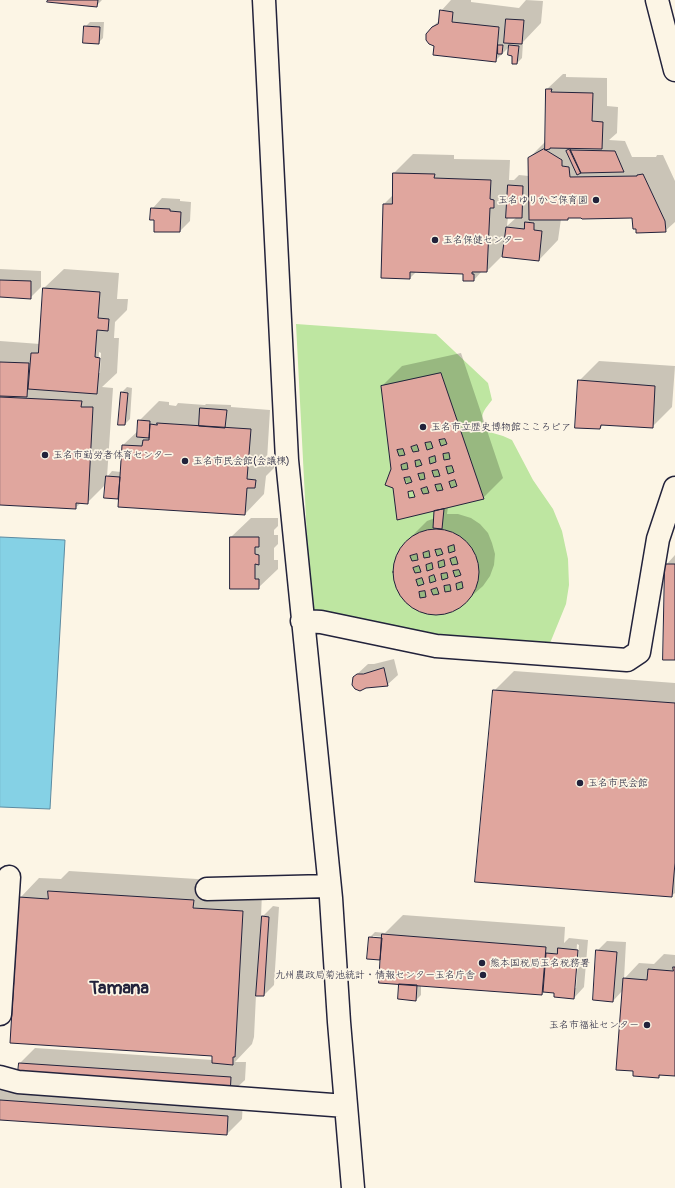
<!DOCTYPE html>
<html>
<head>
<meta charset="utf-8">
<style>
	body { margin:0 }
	canvas { display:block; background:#fcf5e5 }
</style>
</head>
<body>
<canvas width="675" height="1188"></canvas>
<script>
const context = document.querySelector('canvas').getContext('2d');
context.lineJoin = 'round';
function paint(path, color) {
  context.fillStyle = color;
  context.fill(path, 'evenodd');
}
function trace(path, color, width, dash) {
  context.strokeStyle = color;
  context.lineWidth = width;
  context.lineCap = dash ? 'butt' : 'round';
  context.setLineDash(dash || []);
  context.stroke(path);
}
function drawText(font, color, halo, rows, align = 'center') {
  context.font = font + ' Pangolin,"Klee One",sans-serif';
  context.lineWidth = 3.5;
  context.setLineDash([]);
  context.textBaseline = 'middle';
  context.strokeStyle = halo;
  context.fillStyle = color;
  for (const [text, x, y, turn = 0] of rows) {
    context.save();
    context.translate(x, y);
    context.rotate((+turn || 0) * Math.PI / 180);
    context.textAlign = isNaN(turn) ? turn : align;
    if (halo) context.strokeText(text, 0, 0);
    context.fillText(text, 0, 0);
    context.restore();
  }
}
paint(new Path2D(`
	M296 324 436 334 488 383 492 400C481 414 480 415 486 431L503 436 512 440 533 480 553 509 562 531 568 559 569 585 566 604 548 648 439 642 311 615Z`), '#bee6a1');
const water = new Path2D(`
	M0 537 65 540 50 809 0 807Z`);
paint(water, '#85d1e5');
trace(water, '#5d8ba1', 1);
paint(new Path2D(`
	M49 0H102L97 5Z
	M451 0H471V2L519 8 526 0 543 1 541 23 523 42 522 58 517 63 510 46 495 61 435 45 432 27 440 20 441 11Z
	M90 22H104L103 38 98 43 85 27Z
	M563 74H566V77L607 78V106L618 107 617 133 609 140 625 141 632 157H656L657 155H663L675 181V222L665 231 633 217H582L561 219 558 240 539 260 502 256 487 271H482L474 280 464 273 417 271 410 278 384 204 393 195 394 173 413 154 454 155V159L510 160 509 180H514L519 175 529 176V158L546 141 547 89ZM508 217H517L507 226Z
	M162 198 180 199V201L191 202 190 221 180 231 155 219 152 209Z
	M0 269 41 271V287L30 298 0 296Z
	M64 269 119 273 117 299H128L127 310 115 322 114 338H119L117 373 102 387 113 388 107 477 112 471 121 472 123 445 139 430V421L159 401 169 402V405L176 406 178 403 205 405 206 404 231 405V407L270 410 267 460H275L274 468 266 476 264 494 245 514 120 496 118 498 107 483 87 503H81L75 508 0 504V341L40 344 44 288ZM99 352 101 353 100 373H98Z
	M461 353 503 478 483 498 448 507 447 514H458L471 518 480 524 488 533 492 543 495 554 494 565 490 576 483 586 458 608 448 613 437 614H426L416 610 407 604 400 596 396 586 393 575 394 565 397 554 403 545 427 521 435 518V512L437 509 392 469 382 386 402 366Z
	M599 361 675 366 672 407 652 427 604 424 600 428 579 381Z
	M127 387 132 388 130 419 125 424H119L122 392Z
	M251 518H278V526L274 530V535H278V544L274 548V560H278V569L258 588 231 537Z
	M675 555V659L666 565Z
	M394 659 398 675 387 685 354 677 368 664H374Z
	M514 671 675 683V893L671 896 494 691Z
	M69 871 213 880 262 892 261 918 273 906 279 907 274 985 264 995H256L254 1037 252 1044 235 1062H246L245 1080 229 1095 20 1063 35 1048 213 1060V1055L20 898 39 878 61 879Z
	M403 915 565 927 564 943 569 938 588 940 584 987 574 998 555 992 545 991 542 994 421 985V995L416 1000 400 983 382 957 380 959 370 937 375 932 385 933ZM373 936 387 937V939L373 938ZM577 944 579 945 576 988H574Z
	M607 941 626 942 624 979 639 963 654 964 664 954 675 955V1075L662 1074 659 1077 623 990 613 1001 597 951Z
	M0 1084 243 1101 242 1119 227 1134 0 1119Z`), '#0003');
const building = new Path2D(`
	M48 0H98L97 7 47 2Z
	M440 10 453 12 452 22 499 27 496 62 433 55 434 46 429 44 426 40V34L432 27 438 24Z
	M506 19 524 20 522 44 504 43Z
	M84 26 100 27 99 44 83 43Z
	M498 45H503L502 54H498Z
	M509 45 519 46 517 64H512V56L508 55Z
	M546 89H552L551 92 593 93 592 121 603 122 602 149 550 148V149L545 150Z
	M544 149 562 160V166L569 167 570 177 637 176V175L643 174 665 221 666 232 636 233V229H633L632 218 582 219 581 218H568V220H529L528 158Z
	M570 149 581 173 577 175 566 151Z
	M570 150 615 151 624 172 581 173Z
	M393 173 435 174 434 178 491 180 490 199 494 200V208H490L487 272H472V274H474V281H463V274L410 272V279L381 278 383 204H392Z
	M508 185 523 186 522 218H506Z
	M151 208 170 209V211L181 212 180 232H154V220H150Z
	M525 222 534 223V230L542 231 539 261 502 257 506 227 524 229Z
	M0 280 31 281V299L0 297Z
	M43 288 100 292 98 318 109 319 108 331 97 330 95 357 100 358 97 394 28 389 31 353H38Z
	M0 362 29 363 27 397 0 396Z
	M441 373 484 499 397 520 393 488 385 485 391 469 381 386Z
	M578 380 655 386 653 428 601 425 600 429 575 428Z
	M121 392 128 393 125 425H118Z
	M0 397 82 401 81 407H93L88 504 76 503V509L0 505Z
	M200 408 227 410 225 428 199 426Z
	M138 420 150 421 149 438 137 437Z
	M157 423 251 429 247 479 256 480 255 488H247L245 515 118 507 122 445 142 446 143 440H149L150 424 157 425Z
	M445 439 447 444 441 446 439 440Z
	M431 442 433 448 427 450 425 443Z
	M417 445 419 451 413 452 411 447Z
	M403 449 405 455 399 456 397 450Z
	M449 453 450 459 444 460 443 454Z
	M435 456 436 462 430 464 429 458Z
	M420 460 422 465 416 467 415 461Z
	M407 463 408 469 402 470 401 465Z
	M452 466 454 472 448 474 446 467Z
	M438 470 440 476 434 477 432 471Z
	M424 473 425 479 420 480 418 474Z
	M106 476 120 477 118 499 104 498Z
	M410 477 412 482 406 484 404 478Z
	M455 480 457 486 451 488 449 482Z
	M441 484 443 490 437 491 435 485Z
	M427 487 429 493 423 494 421 489Z
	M413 491 415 497 409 498 408 492Z
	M444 509 442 529 433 528 434 511Z
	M393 572a43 43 0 1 1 86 0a43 43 0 1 1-86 0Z
	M230 537H259V547H255V554L259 555V565L255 564V579H259V589H230Z
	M454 545 455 551 449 553 448 547Z
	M441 549 443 554 437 556 435 550Z
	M429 551 430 557 424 558 423 553Z
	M417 554 418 560 412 561 410 556Z
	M456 557 458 564 452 565 450 559Z
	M444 560 445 566 439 568 438 562Z
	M432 563 433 569 427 571 426 565Z
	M665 564H675V660H663Z
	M419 566 421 572 415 573 413 568Z
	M459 570 461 575 455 577 453 571Z
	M447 573 448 578 442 580 441 574Z
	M434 575 436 581 430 583 429 577Z
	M422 578 424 584 418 586 416 580Z
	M462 582 463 588 457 590 456 584Z
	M450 585 451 591 445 592 444 586Z
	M437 588 439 594 433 595 431 590Z
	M425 591 426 597 420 598 419 592Z
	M384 668 388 686 366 688 360 691 355 689 352 685 353 677 357 674H363Z
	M493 690 675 703V863L672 897 475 882Z
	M48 891 194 900 193 908 243 911 235 1057H233V1065L212 1063V1056L10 1043 19 897 48 899Z
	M262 916 269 917 264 996H256Z
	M382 934 546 947 542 995 379 983Z
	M369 937 382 938 380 960 367 959Z
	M558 948 578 950 574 999 554 997V993L543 992 546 953 557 954Z
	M596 950 617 952 613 1002 593 1000Z
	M673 967H675V1076L659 1075V1078L633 1076V1071L616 1070 623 978 647 980 648 969 673 971Z
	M399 984 417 985 416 1001 398 999Z
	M19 1063 231 1077 230 1096 17 1082Z
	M0 1100 228 1116 227 1135 0 1120Z`);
paint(building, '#e0a69e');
trace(building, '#22223b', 1);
const minor = new Path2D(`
	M264 0 287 460 331 898 339 1022 353 1188
	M657 0 675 70
	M302 621 321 622 436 646 627 660 639 652 658 539 675 488
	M207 889 329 886
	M0 1014 9 877
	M0 1077 18 1082 346 1106`);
trace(minor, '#22223b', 25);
trace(minor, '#fcf5e5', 22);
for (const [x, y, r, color] of [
	[596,200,4,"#22223b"],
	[435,240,4,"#22223b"],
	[423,427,4,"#22223b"],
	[45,455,4,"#22223b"],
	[185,461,4,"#22223b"],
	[580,783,4,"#22223b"],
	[482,963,4,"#22223b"],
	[483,975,4,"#22223b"],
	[647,1025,4,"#22223b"]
]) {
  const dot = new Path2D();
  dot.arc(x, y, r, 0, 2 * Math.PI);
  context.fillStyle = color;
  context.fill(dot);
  trace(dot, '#fcf5e5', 1.5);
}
drawText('10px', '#22223b', '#fcf5e5', [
	["玉名ゆりかご保育園",588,200,"right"],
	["玉名保健センター",443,240],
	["玉名市立歴史博物館こころピア",431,427],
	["玉名市勤労者体育センター",53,455],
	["玉名市民会館(会議棟)",193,461],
	["玉名市民会館",588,783],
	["熊本国税局玉名税務署",490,963],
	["九州農政局菊池統計・情報センター玉名庁舎",475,975,"right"],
	["玉名市福祉センター",639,1025,"right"]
], 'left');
drawText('bold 18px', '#22223b', '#fcf5e5', [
	["Tamana",119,989]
]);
</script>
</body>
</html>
